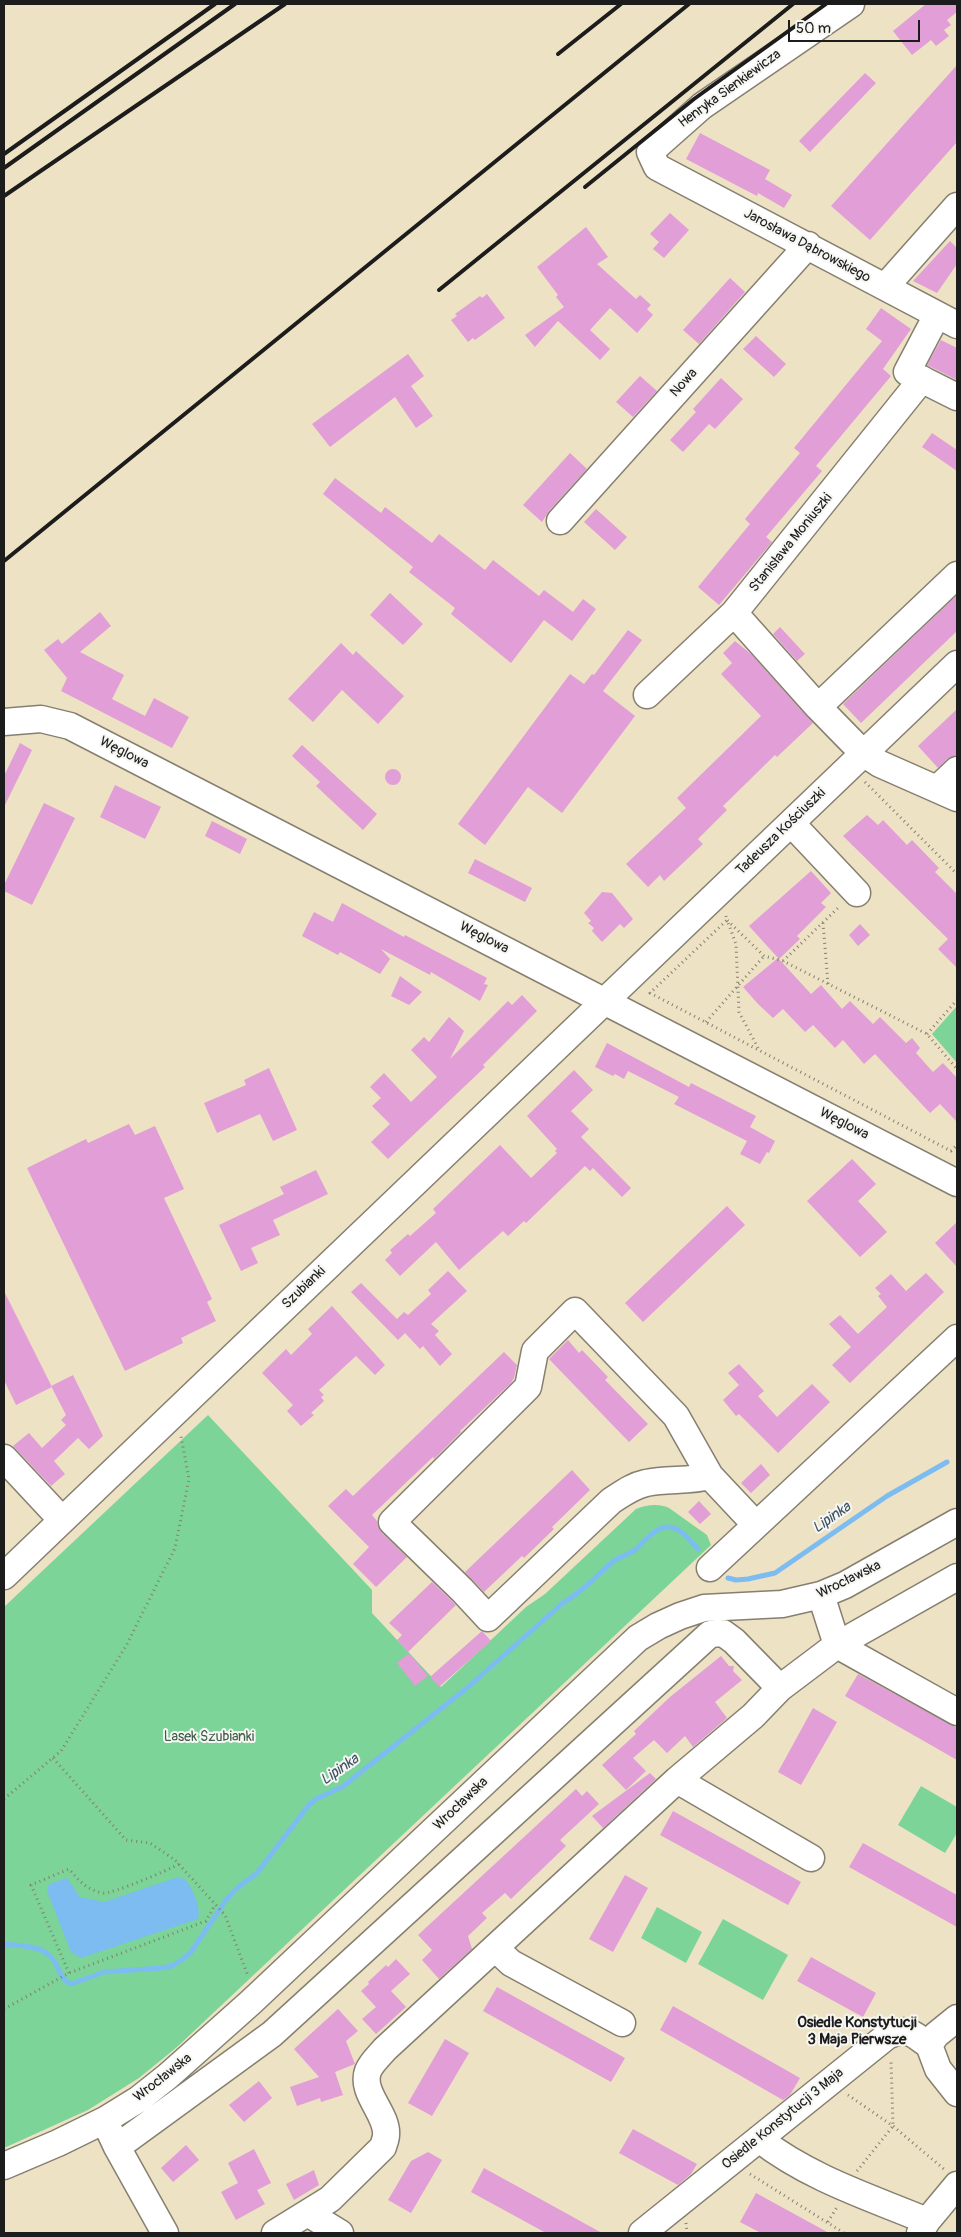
<!DOCTYPE html>
<html>
<head>
<meta charset="utf-8">
<style>
	body { margin:0 }
	#map { position:relative; width:961px; height:2237px; overflow:hidden; background:#eee2c4; font-family:Pangolin,sans-serif }
	canvas { display:block }
	.frame { position:absolute; inset:0; border:5px solid #1c1c1c; pointer-events:none }
	.scale { position:absolute; left:788px; top:20px; width:132px; height:22px; box-sizing:border-box; border:2px solid #1c1c1c; border-top:0; padding-left:6px; font-size:15px; line-height:18px; white-space:nowrap; color:#1c1c1c; -webkit-text-stroke:4px #f6f6f2; paint-order:stroke }
</style>
</head>
<body>
<div id="map">
<canvas width="961" height="2237"></canvas>
<div class="frame"></div>
<div class="scale">50 m</div>
</div>
<script>
const context = document.querySelector('canvas').getContext('2d');
context.lineJoin = 'round';
function paint(path, color) {
  context.fillStyle = color;
  context.fill(path, 'evenodd');
}
function trace(path, color, width, dash) {
  context.strokeStyle = color;
  context.lineWidth = width;
  context.lineCap = dash ? 'butt' : 'round';
  context.setLineDash(dash || []);
  context.stroke(path);
}
function drawText(font, color, halo, rows, align = 'center') {
  context.font = font + ' Pangolin,sans-serif';
  context.lineWidth = 4;
  context.setLineDash([]);
  context.textBaseline = 'middle';
  context.strokeStyle = halo;
  context.fillStyle = color;
  for (const [text, x, y, turn = 0] of rows) {
    context.save();
    context.translate(x, y);
    context.rotate((+turn || 0) * Math.PI / 180);
    context.textAlign = isNaN(turn) ? turn : align;
    if (halo) context.strokeText(text, 0, 0);
    context.fillText(text, 0, 0);
    context.restore();
  }
}
paint(new Path2D(`
	M957 1006V1063L932 1034Z
	M208 1415 372 1590V1613L441 1687 526 1607 545 1594 636 1509C647 1505 658 1503 669 1508L707 1535 711 1545 177 2047 139 2078 88 2110 4 2148V1607Z
	M921 1786 957 1807V1833L945 1853 898 1825Z
	M657 1907 702 1932 686 1963 641 1938Z
	M723 1919 788 1955 763 2000 698 1964Z`), '#7cd499');
paint(new Path2D(`
	M178 1877 186 1880C192 1888 202 1908 198 1919L81 1958 71 1952 47 1891 49 1884 67 1878 80 1897 104 1902Z`), '#7cbcf0');
trace(new Path2D(`
	M728 1578 736 1580 748 1579 775 1573 887 1496 947 1462
	M4 1944C18 1946 39 1945 50 1956 60 1965 58 1979 71 1984L104 1972 161 1968 172 1966 183 1959 191 1952 226 1900 237 1888 257 1873 308 1806 316 1799 342 1787 467 1688 564 1602C584 1591 598 1574 615 1560 622 1556 630 1554 636 1549 645 1541 654 1528 667 1527 680 1526 690 1541 698 1549`), '#7cbcf0', 5);
paint(new Path2D(`
	M926 4H957V12L947 20 951 25 944 30 949 36 936 46 931 40 912 55 893 31Z
	M957 65V142L870 240 831 206Z
	M865 73 876 83 810 152 799 141Z
	M700 133 770 170 765 179 792 195 784 208 758 193 757 196 686 159Z
	M670 213 689 230 664 258 653 249 659 242 650 234Z
	M586 227 608 257 597 264 636 299 640 295 651 305 647 309 653 315 637 333 610 308 590 330 610 349 600 360 558 321 535 347 525 335 564 307 556 297 558 295 537 267Z
	M950 241 957 248V264L937 293 913 281Z
	M730 278 745 292 699 344 683 330Z
	M487 294 505 318 475 340 473 338 468 342 451 320 457 316 455 314 480 296 482 298Z
	M881 308 911 329 883 369 891 376 816 466 822 471 766 537 772 542 719 605 698 587 750 524 745 519 800 453 794 448 882 341 866 329Z
	M756 336 786 364 774 377 743 349Z
	M941 340 957 348V380L927 365Z
	M408 354 424 376 411 386 433 416 416 428 395 397 330 447 312 424Z
	M640 376 657 391 633 417 616 402Z
	M721 378 743 399 715 429 709 424 683 452 670 440 696 412 693 409Z
	M932 433 957 450V471L922 447Z
	M570 453 587 469 549 511 542 522 523 505Z
	M335 478 381 513 385 507 432 543 439 534 485 570 493 560 539 596 544 590 573 612 583 599 596 609 572 641 544 620 511 663 451 614 455 608 409 572 413 567 323 494Z
	M596 509 627 537 615 550 584 522Z
	M390 593 423 624 403 645 370 615Z
	M957 595V631L861 723 843 704Z
	M100 612 111 626 80 652 124 675 112 699 145 716 154 698 189 717 172 748 61 691 67 678 44 650 58 639 62 644Z
	M780 627 805 654 797 661 773 634Z
	M628 630 642 640 603 691 635 716 562 813 528 787 485 845 458 824 570 674 584 684 592 674 594 675Z
	M735 641 751 654 813 723 777 757 775 755 723 806 727 810 698 839 703 844 664 881 660 875 648 887 626 864 686 808 677 798 761 716 721 674 732 663 723 653Z
	M341 643 353 655 356 651 404 696 378 724 342 690 313 722 288 699Z
	M957 709V755L947 759 938 768 918 746Z
	M20 743 32 750 4 807V776Z
	M302 745 377 814 363 830 316 786 320 782 292 756Z
	M385 777a8 8 0 1 1 16 0a8 8 0 1 1-16 0Z
	M115 785 161 807 145 839 100 817Z
	M44 803 75 818 32 905 4 891V885Z
	M867 815 878 825 883 820 907 845 912 840 939 868 935 872 957 894V968L938 949 948 939 843 836Z
	M212 821 247 839 240 854 205 836Z
	M475 859 532 888 525 902 468 873Z
	M811 871 831 893 821 903 826 907 797 936 800 939 779 959 749 926Z
	M602 892 612 893 633 919 624 928 620 924 602 942 592 931 594 928 588 923 591 921 584 913Z
	M342 903 404 937 405 935 487 978 484 984 488 985 480 1001 431 972 430 975 381 949 390 959 380 974 340 952 338 955 302 936 314 912 333 922Z
	M860 924 870 935 858 946 849 935Z
	M778 958 811 994 821 985 842 1009 850 1001 873 1024 880 1017 906 1043 912 1038 920 1048 916 1053 933 1072 943 1063 957 1078V1122L940 1104 930 1113 875 1054 864 1064 843 1040 835 1048 813 1025 805 1032 783 1009 773 1018 758 1004 743 987Z
	M400 976 422 992 409 1005 391 996Z
	M522 995 537 1011 483 1065 485 1067 388 1159 371 1142 390 1124 372 1106 381 1098 370 1087 384 1073 411 1102 437 1077 411 1050 424 1037 429 1042 449 1017 464 1031 450 1059 508 1001 512 1005Z
	M607 1043 689 1087 691 1083 756 1116 750 1127 775 1141 769 1153 767 1152 760 1164 740 1154 747 1141 674 1104 679 1097 628 1071 624 1079 615 1074 613 1076 595 1067Z
	M269 1068 297 1130 273 1141 260 1114 217 1133 204 1103 246 1085 244 1080Z
	M574 1070 593 1090 571 1111 589 1129 581 1137 631 1188 622 1197 593 1168 590 1171 585 1166 526 1223 524 1221 508 1236 503 1231 459 1270 436 1242 400 1276 385 1260 392 1253 390 1250 408 1234 410 1236 436 1213 433 1209 500 1145 531 1178 557 1153 555 1151 557 1149 527 1116Z
	M129 1124 135 1135 155 1126 184 1189 164 1198 212 1299 207 1302 216 1321 181 1338 183 1343 125 1371 27 1168 86 1139 88 1143Z
	M852 1159 876 1184 858 1201 887 1232 860 1257 807 1201Z
	M316 1170 328 1194 273 1220 280 1235 251 1248 258 1263 241 1271 219 1225 284 1194 280 1187Z
	M727 1206 745 1225 643 1322 625 1303Z
	M957 1222V1267L935 1243Z
	M448 1271 467 1291 431 1324 439 1331 435 1335 452 1354 440 1366 423 1346 420 1349 405 1333 398 1340 351 1292 361 1283 397 1319 404 1312 408 1315 431 1294 428 1290Z
	M926 1273 944 1292 850 1383 832 1365 851 1347 829 1324 840 1315 858 1334 887 1307 878 1296 881 1294 875 1288 891 1274 906 1291Z
	M4 1291 52 1387 16 1405 4 1380Z
	M332 1306 385 1365 375 1375 356 1356 319 1390 324 1395 321 1397 324 1401 311 1413 314 1415 301 1426 287 1411 293 1405 262 1373 286 1349 291 1355 312 1334 308 1329Z
	M568 1340 579 1353 582 1350 608 1377 605 1380 648 1424 629 1442 549 1359Z
	M504 1352 517 1365 514 1378 511 1383 460 1431 461 1432 434 1459 433 1457 372 1515 377 1521 378 1526 382 1533 407 1557 376 1587 353 1564 369 1547 328 1506 346 1489 353 1496Z
	M739 1364 764 1391 758 1396 777 1417 812 1384 830 1402 778 1453 739 1414 736 1416 723 1400 739 1385 728 1373Z
	M73 1375 103 1436 89 1449 78 1438 54 1461 65 1474 51 1486 13 1446 29 1433 42 1448 66 1425 61 1420 66 1415 51 1386Z
	M761 1464 770 1475 751 1493 741 1483Z
	M572 1470 590 1490 552 1527 554 1529 524 1558 522 1556 484 1592 465 1572Z
	M699 1501 711 1514 700 1524 688 1512Z
	M432 1582 456 1605 408 1652 397 1640 402 1635 389 1623Z
	M482 1631 491 1641 439 1687 430 1677Z
	M409 1653 428 1676 415 1686 397 1663Z
	M721 1656 729 1666H734L733 1671 742 1680 715 1702 727 1718 693 1747 685 1736 667 1753 654 1740 633 1758 646 1771 626 1790 602 1765 636 1734 634 1731 670 1697Z
	M858 1674 957 1728V1760L845 1696Z
	M813 1708 837 1722 801 1785 778 1772Z
	M650 1773 656 1779 603 1828 592 1816Z
	M576 1789 582 1796 587 1791 599 1804 560 1840 566 1846 511 1899 505 1893 482 1913 487 1918 468 1936 472 1949 439 1979 422 1960 432 1950 418 1935Z
	M673 1811 801 1882 788 1905 660 1835Z
	M863 1843 957 1895V1927L849 1867Z
	M625 1875 648 1888 613 1952 589 1939Z
	M811 1957 876 1993 863 2017 797 1981Z
	M396 1959 410 1974 391 1991 406 2007 376 2034 362 2019 376 2007 361 1991 369 1984 368 1982 386 1965 388 1967Z
	M497 1987 625 2058 611 2082 483 2011Z
	M673 2006 800 2078 790 2095 783 2100 660 2030Z
	M338 2009 358 2031 346 2041 355 2064 335 2072 343 2095 321 2102 320 2098 297 2106 290 2087 319 2077 294 2049Z
	M445 2039 469 2053 432 2116 408 2103Z
	M259 2081 272 2098 244 2122 229 2105Z
	M633 2129 697 2164 691 2174 678 2185 619 2153Z
	M186 2145 199 2160 173 2182 161 2168Z
	M254 2149 271 2183 257 2190 265 2204 236 2220 221 2192 238 2183 228 2163Z
	M428 2152 442 2160 411 2213 388 2200 411 2161Z
	M484 2168 602 2233H546L471 2192Z
	M314 2170 319 2185 294 2200 286 2184Z
	M756 2193 829 2233H761L740 2222Z`), '#e19ed7');
const minor = new Path2D(`
	M851 4 702 106 650 152 657 167 957 325
	M885 287 957 206
	M937 315 907 372 957 397
	M560 521 808 245
	M734 613 818 707 863 753 880 764 957 798
	M647 695 734 613 922 379
	M818 707 957 575
	M4 722 41 719 70 726 957 1183
	M937 789 957 770
	M791 823 857 893
	M4 1458 62 1520
	M710 1476C688 1482 667 1478 646 1483 632 1486 622 1494 611 1501L488 1618 462 1590 392 1522 528 1387 535 1351 575 1311 676 1416 710 1476 756 1525
	M710 1568 957 1338
	M4 1576 957 664
	M821 1595 837 1645 957 1712
	M677 1780 811 1858
	M495 1948 511 1963 622 2023
	M957 2018 936 2035 929 2045 938 2069 957 2093
	M110 2132 117 2147 165 2233
	M759 2139C809 2178 869 2197 927 2221
	M117 2147 272 2034 710 1634 723 1633 734 1641 780 1688
	M4 2166 58 2143 105 2120 139 2099 168 2076 250 2003 638 1638 658 1626 680 1616 704 1608 782 1604 821 1595 845 1585 957 1522
	M309 2214 340 2233
	M275 2233 330 2199 383 2147C384 2143 386 2139 386 2135 388 2114 360 2093 368 2071 371 2063 379 2056 385 2049L677 1780 753 1716 780 1688 837 1645 957 1577
	M642 2233 887 2036C908 2026 911 2033 929 2045
	M920 2233 927 2221 957 2185`);
trace(minor, '#857f70', 29);
trace(new Path2D(`
	M865 782 957 874
	M726 916 727 920 650 993 951 1151 957 1145
	M823 923 828 984
	M783 961 840 906
	M706 1022 764 956
	M927 1034 957 1000
	M758 1048 739 1012 736 944 727 920 764 956 783 961 927 1034 957 1069
	M53 1758 126 1840 150 1843 175 1860 225 1915 248 1976
	M4 1799 61 1751 126 1646 175 1548 189 1479 181 1436
	M69 1973 31 1885 69 1869C79 1881 87 1890 103 1893 113 1894 168 1870 179 1864
	M4 2009 69 1973 206 1921 215 1905
	M848 2095 893 2126 945 2170
	M857 2171 893 2126 891 2060
	M750 2174 844 2233
	M828 2222 837 2207
	M686 2223 687 2233`), '#857f70', 3, [1, 4]);
trace(minor, '#fff', 26);
trace(new Path2D(`
	M558 54 621 4
	M4 154 215 4
	M4 168 235 4
	M585 187 694 99 826 4
	M4 196 285 4
	M439 290 793 4
	M4 561 689 4`), '#1c1c1c', 4);
drawText('14px', '#1c1c1c', '#f6f6f2', [
	["Henryka Sienkiewicza",730,89,-36],
	["Jarosława Dąbrowskiego",807,246,28],
	["Nowa",684,383,-48],
	["Stanisława Moniuszki",791,543,-51],
	["Węglowa",124,753,27],
	["Tadeusza Kościuszki",781,832,-44],
	["Węglowa",484,938,27],
	["Węglowa",844,1124,27],
	["Szubianki",304,1288,-44],
	["Wrocławska",849,1580,-26],
	["Wrocławska",461,1804,-44],
	["Wrocławska",163,2078,-38],
	["Osiedle Konstytucji 3 Maja",783,2119,-39]
]);
drawText('14px', '#3e5c48', '#f6f6f2', [
	["Lasek Szubianki",209,1737]
]);
drawText('italic 15px', '#3e5466', '#f6f6f2', [
	["Lipinka",832,1518,-35],
	["Lipinka",340,1770,-35]
]);
drawText('bold 15px', '#1c1c1c', '#f6f6f2', [
	["Osiedle Konstytucji",857,2023],
	["3 Maja Pierwsze",857,2040]
]);
</script>
</body>
</html>
